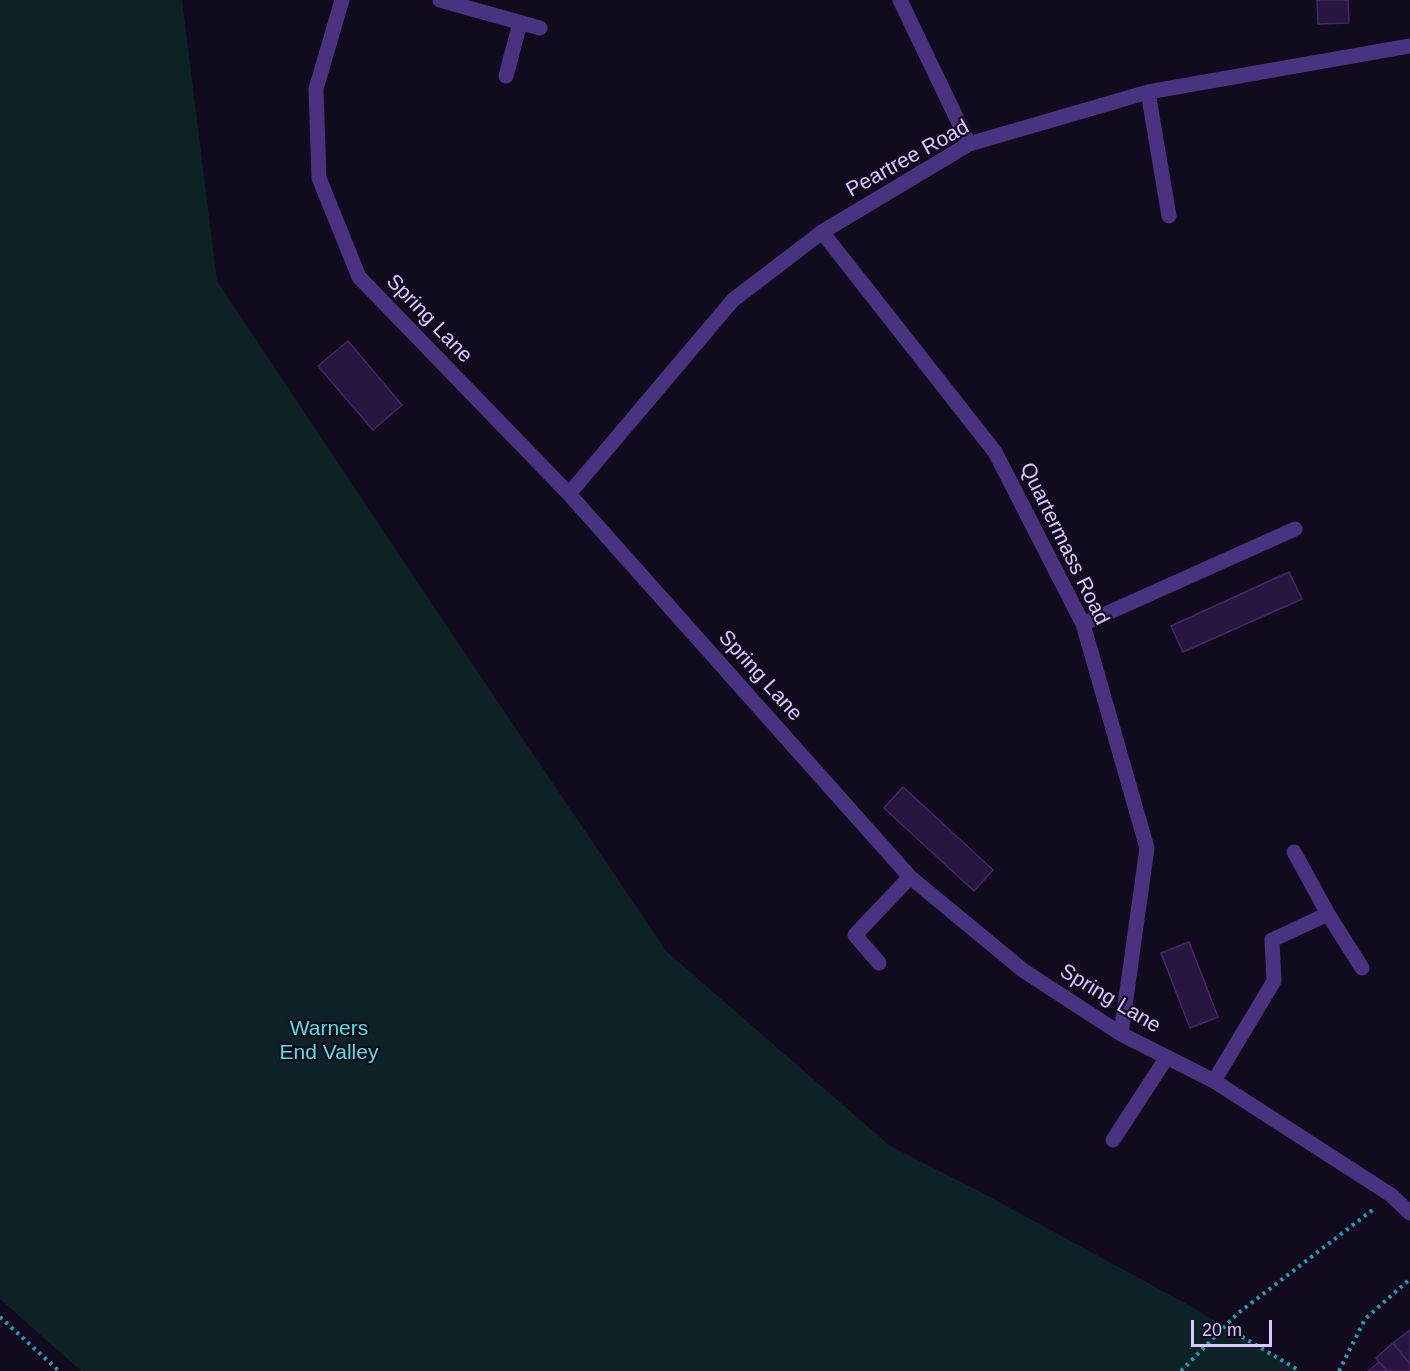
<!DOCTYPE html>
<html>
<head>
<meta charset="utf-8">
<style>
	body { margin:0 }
	#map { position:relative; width:1410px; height:1371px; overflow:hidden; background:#120b1d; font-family:Arial,sans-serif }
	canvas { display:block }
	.scale { position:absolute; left:1191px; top:1320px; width:81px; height:27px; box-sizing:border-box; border:3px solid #dac7ff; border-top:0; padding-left:8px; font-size:18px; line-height:21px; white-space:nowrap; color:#dac7ff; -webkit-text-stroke:4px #120b1d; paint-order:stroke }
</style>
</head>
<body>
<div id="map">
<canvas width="1410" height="1371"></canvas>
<div class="scale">20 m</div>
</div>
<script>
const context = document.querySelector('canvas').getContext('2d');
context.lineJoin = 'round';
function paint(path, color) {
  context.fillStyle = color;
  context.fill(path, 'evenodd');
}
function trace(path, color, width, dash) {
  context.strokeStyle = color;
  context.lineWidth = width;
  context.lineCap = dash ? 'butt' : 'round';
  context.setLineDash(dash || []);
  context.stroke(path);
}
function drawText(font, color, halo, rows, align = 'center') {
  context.font = font + ' Arial,sans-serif';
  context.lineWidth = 4.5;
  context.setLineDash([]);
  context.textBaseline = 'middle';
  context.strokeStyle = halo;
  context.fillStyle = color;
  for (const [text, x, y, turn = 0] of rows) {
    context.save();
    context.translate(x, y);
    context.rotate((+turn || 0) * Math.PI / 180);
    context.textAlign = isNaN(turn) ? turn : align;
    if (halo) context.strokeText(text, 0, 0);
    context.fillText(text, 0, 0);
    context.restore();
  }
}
paint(new Path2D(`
	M0 0H182L217 281 407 567 666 951 890 1146 975 1189 1183 1302 1300 1371H81L0 1299Z`), '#0d2227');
const building = new Path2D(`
	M1317 0H1348L1349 23 1318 24Z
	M348 341 402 405 373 430 318 366Z
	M1289 572 1302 599 1183 652 1171 626Z
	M903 787 993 870 974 891 884 808Z
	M1189 942 1218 1017 1190 1028 1161 953Z
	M1410 1330V1364L1393 1343Z
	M1393 1343 1410 1364V1371H1387L1376 1358Z
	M1379 1362 1387 1371H1368Z`);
paint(building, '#27163f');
trace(building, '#44266c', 1.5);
trace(new Path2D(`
	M0 1317 59 1371
	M1229 1329 1300 1371
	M1181 1371 1237 1314 1375 1208
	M1339 1371 1365 1319 1410 1279`), '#279cb3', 4, [3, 4.5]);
trace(new Path2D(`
	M342 0 316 89 319 178 359 277 569 494 910 877 1024 971 1121 1034 1214 1081 1391 1195 1410 1213
	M440 0 540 28
	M900 0 969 144
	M506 76 520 23
	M1148 92 1169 216
	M822 232 995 452 1083 624 1147 848 1121 1034
	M569 494 733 300 822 232 969 144 1148 92 1410 46
	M1083 624 1295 529
	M1294 852 1328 914 1362 968
	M879 963 855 935 910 877
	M1214 1081 1274 981 1272 940 1328 914
	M1113 1140 1167 1057`), '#47337f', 15);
drawText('21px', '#dac7ff', '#120b1d', [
	["Peartree Road",908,159,-29],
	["Spring Lane",429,319,46],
	["Quartermass Road",1064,544,64],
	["Spring Lane",760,676,48],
	["Spring Lane",1110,999,31]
]);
drawText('21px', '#4ee4e0', '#120b1d', [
	["Warners",329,1029],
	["End Valley",329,1053]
]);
</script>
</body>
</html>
